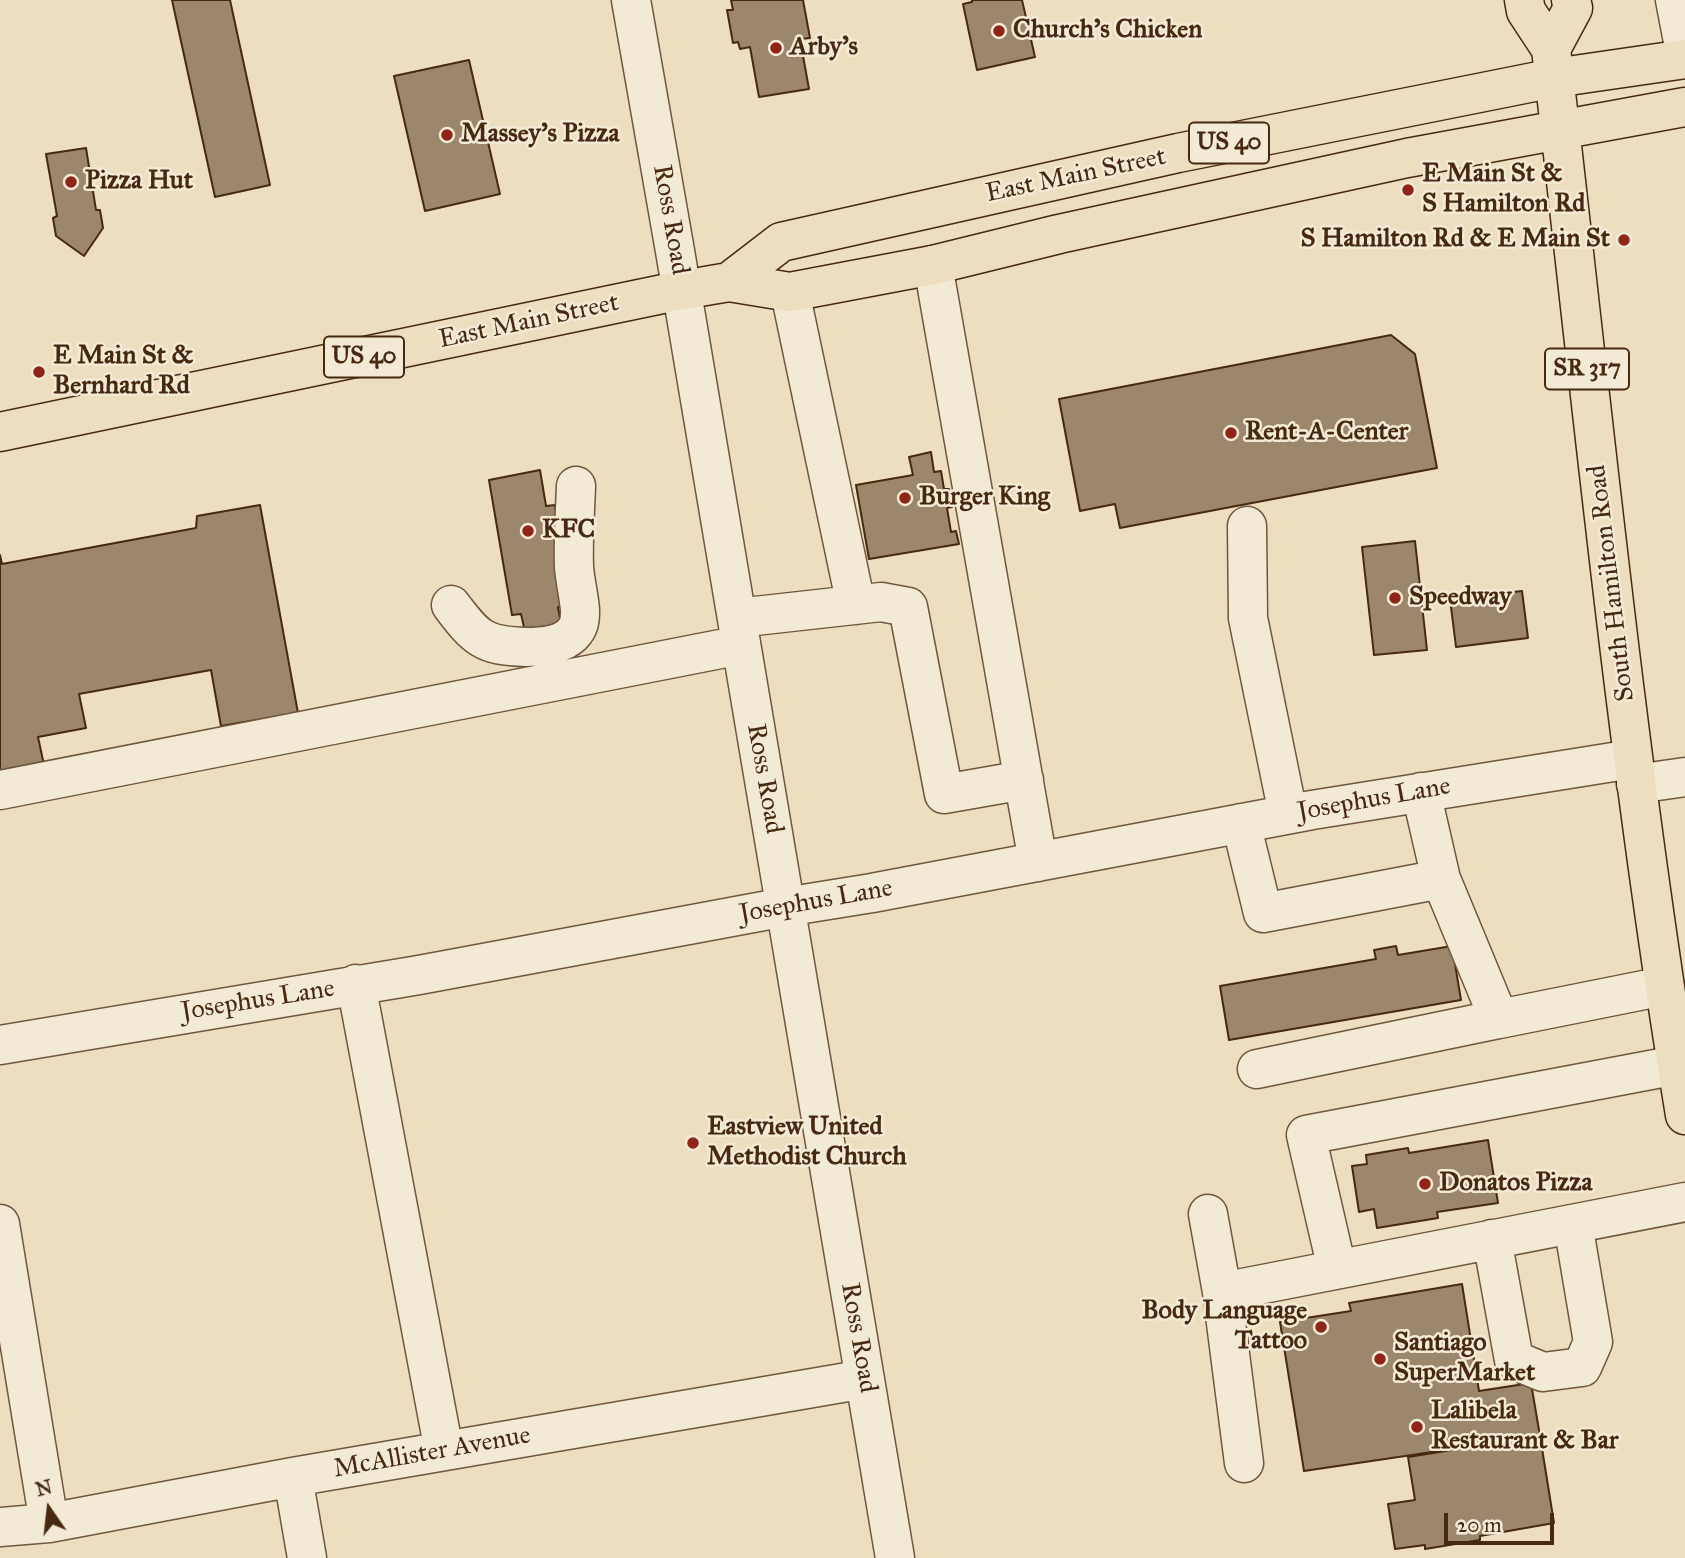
<!DOCTYPE html>
<html>
<head>
<meta charset="utf-8">
<style>
	body { margin:0 }
	#map { position:relative; width:1685px; height:1558px; overflow:hidden; background:#eddec0; font-family:"IM FELL Great Primer",serif }
	canvas { display:block }
	.north { position:absolute; left:14px; top:1474px; width:70px; height:70px; -webkit-text-stroke:5px #f3ead6; paint-order:stroke; rotate:346deg; font-size:19px; font-weight:700; line-height:28px; text-align:center; color:#472910 }
	.north::after { content:''; display:block; margin:auto; width:24px; height:32px; background:#472910; clip-path:polygon(50% 0,100% 100%,50% 72%,0 100%) }
	.scale { position:absolute; left:1444px; top:1513px; width:110px; height:32px; box-sizing:border-box; border:4px solid #472910; border-top:0; padding-left:9px; font-size:21px; line-height:24px; white-space:nowrap; color:#472910; -webkit-text-stroke:5px #f3ead6; paint-order:stroke }
</style>
</head>
<body>
<div id="map">
<canvas width="1685" height="1558"></canvas>
<div class="north">N</div>
<div class="scale">20 m</div>
</div>
<script>
const context = document.querySelector('canvas').getContext('2d');
context.lineJoin = 'round';
function paint(path, color) {
  context.fillStyle = color;
  context.fill(path, 'evenodd');
}
function trace(path, color, width, dash) {
  context.strokeStyle = color;
  context.lineWidth = width;
  context.lineCap = dash ? 'butt' : 'round';
  context.setLineDash(dash || []);
  context.stroke(path);
}
function drawText(font, color, halo, rows, align = 'center') {
  context.font = font + ' "IM FELL Great Primer",serif';
  context.lineWidth = 5;
  context.setLineDash([]);
  context.textBaseline = 'middle';
  context.strokeStyle = halo;
  context.fillStyle = color;
  for (const [text, x, y, turn = 0] of rows) {
    context.save();
    context.translate(x, y);
    context.rotate((+turn || 0) * Math.PI / 180);
    context.textAlign = isNaN(turn) ? turn : align;
    if (halo) context.strokeText(text, 0, 0);
    context.fillText(text, 0, 0);
    context.restore();
  }
}
const building = new Path2D(`
	M172 0H230L270 185 215 197Z
	M731 0H803L810 38 800 39 809 89 759 97 750 47 740 49 738 42 733 43 727 10H733Z
	M972 0H1022L1035 57 977 70 963 4 972 2Z
	M469 60 500 194 425 211 394 76Z
	M86 148 96 210H100L103 228 84 256 56 236 53 218 57 216 46 154Z
	M1391 335 1415 354 1437 468 1120 528 1115 504 1080 511 1059 399Z
	M931 452 934 472 941 471 944 489H949L952 507 947 508 951 532 956 531 959 544 869 559 856 485 913 475 909 457Z
	M540 470 546 506 555 505 563 557 564 606 558 607 562 630 526 636 521 614 512 615 489 480Z
	M260 505 298 713 221 726 211 670 79 694 86 728 38 737 44 765 0 773V555L2 564 196 528 197 516Z
	M1415 541 1427 650 1374 655 1362 547Z
	M1522 591 1528 638 1456 647 1450 599Z
	M1396 946 1398 955 1452 946 1461 1000 1229 1040 1220 986 1376 959 1374 950Z
	M1488 1140 1498 1203 1437 1212 1438 1218 1377 1228 1374 1209 1359 1212 1352 1166 1367 1164 1366 1155 1408 1148 1409 1153Z
	M1462 1284 1479 1391 1531 1383 1540 1436 1304 1471 1280 1322 1351 1311 1349 1303Z
	M1540 1436 1554 1523 1480 1536V1540L1425 1549V1545L1395 1549 1388 1504 1415 1500 1408 1457Z`);
paint(building, '#9d876c');
trace(building, '#472910', 2);
const minor = new Path2D(`
	M631 0 675 251 895 1558
	M1675 0 1685 52
	M933 265 1038 862
	M790 292 856 605
	M1247 526 1248 618 1288 814
	M451 605C476 638 483 646 526 647 542 647 565 645 575 631 580 625 580 617 580 610 579 596 575 581 574 567 573 540 575 513 576 486
	M737 618 881 602 908 607 944 794 1024 780
	M1636 784 1685 777
	M0 790 741 645
	M1421 792 1441 879
	M1241 823 1263 913 1441 879 1499 1019 1664 986
	M356 984 444 1451
	M0 1045 419 975 785 907 872 893 1312 810 1632 759
	M1257 1069 1499 1019
	M1208 1214 1222 1292
	M0 1224 49 1523
	M1492 1239 1514 1360 1543 1372 1582 1367 1593 1342 1573 1224
	M1337 1269 1306 1135 1677 1065
	M1244 1463 1222 1292 1685 1202
	M293 1477 307 1558
	M0 1527 49 1523 293 1477 865 1379`);
const major = new Path2D(`
	M1524 0 1526 11 1551 49C1592 405 1627 762 1685 1115
	M1551 49 1573 8 1571 0
	M729 282 781 242 1178 153 1554 78 1685 59
	M0 432 682 290 729 282 790 292 933 265 1059 234 1407 158 1685 107`);
trace(minor, '#70563c', 41);
trace(major, '#472910', 41);
trace(minor, '#f3ead6', 38);
trace(major, '#eddec0', 38);
for (const [x, y, r, color] of [
	[999,31,7,"#8f2418"],
	[776,48,7,"#8f2418"],
	[447,135,7,"#8f2418"],
	[71,182,7,"#8f2418"],
	[1408,190,7,"#8f2418"],
	[1624,240,7,"#8f2418"],
	[39,372,7,"#8f2418"],
	[1231,433,7,"#8f2418"],
	[905,498,7,"#8f2418"],
	[528,531,7,"#8f2418"],
	[1395,598,7,"#8f2418"],
	[693,1143,7,"#8f2418"],
	[1425,1184,7,"#8f2418"],
	[1321,1327,7,"#8f2418"],
	[1380,1359,7,"#8f2418"],
	[1417,1427,7,"#8f2418"]
]) {
  const dot = new Path2D();
  dot.arc(x, y, r, 0, 2 * Math.PI);
  context.fillStyle = color;
  context.fill(dot);
  trace(dot, '#f3ead6', 2.5);
}
for (const [x, y, w] of [
	[1229,143,80],
	[364,357,80],
	[1587,369,84]
]) {
  const box = new Path2D();
  box.roundRect(x - w / 2, y - 20.5, w, 41, 5);
  context.fillStyle = '#f3ead6';
  context.fill(box);
  trace(box, '#472910', 2);
}
drawText('bold 24px', '#472910', null, [
	["US 40",1229,143],
	["US 40",364,357],
	["SR 317",1587,369]
]);
drawText('bold 26px', '#472910', '#f3ead6', [
	["Church's Chicken",1013,31],
	["Arby's",790,48],
	["Massey's Pizza",461,135],
	["E Main St &",1422,175],
	["S Hamilton Rd",1422,205],
	["Pizza Hut",85,182],
	["S Hamilton Rd & E Main St",1610,240,"right"],
	["E Main St &",53,357],
	["Bernhard Rd",53,387],
	["Rent-A-Center",1245,433],
	["Burger King",919,498],
	["KFC",542,531],
	["Speedway",1409,598],
	["Eastview United",707,1128],
	["Methodist Church",707,1158],
	["Donatos Pizza",1439,1184],
	["Body Language",1307,1312,"right"],
	["Tattoo",1307,1342,"right"],
	["Santiago",1394,1344],
	["SuperMarket",1394,1374],
	["Lalibela",1431,1412],
	["Restaurant & Bar",1431,1442]
], 'left');
drawText('26px', '#472910', '#f3ead6', [
	["East Main Street",1076,176,-12],
	["Ross Road",670,220,80],
	["East Main Street",529,322,-12],
	["South Hamilton Road",1612,583,-97],
	["Ross Road",764,779,80],
	["Josephus Lane",1374,800,-10],
	["Josephus Lane",816,902,-10],
	["Josephus Lane",258,1001,-9],
	["Ross Road",858,1338,80],
	["McAllister Avenue",432,1453,-10]
]);
</script>
</body>
</html>
